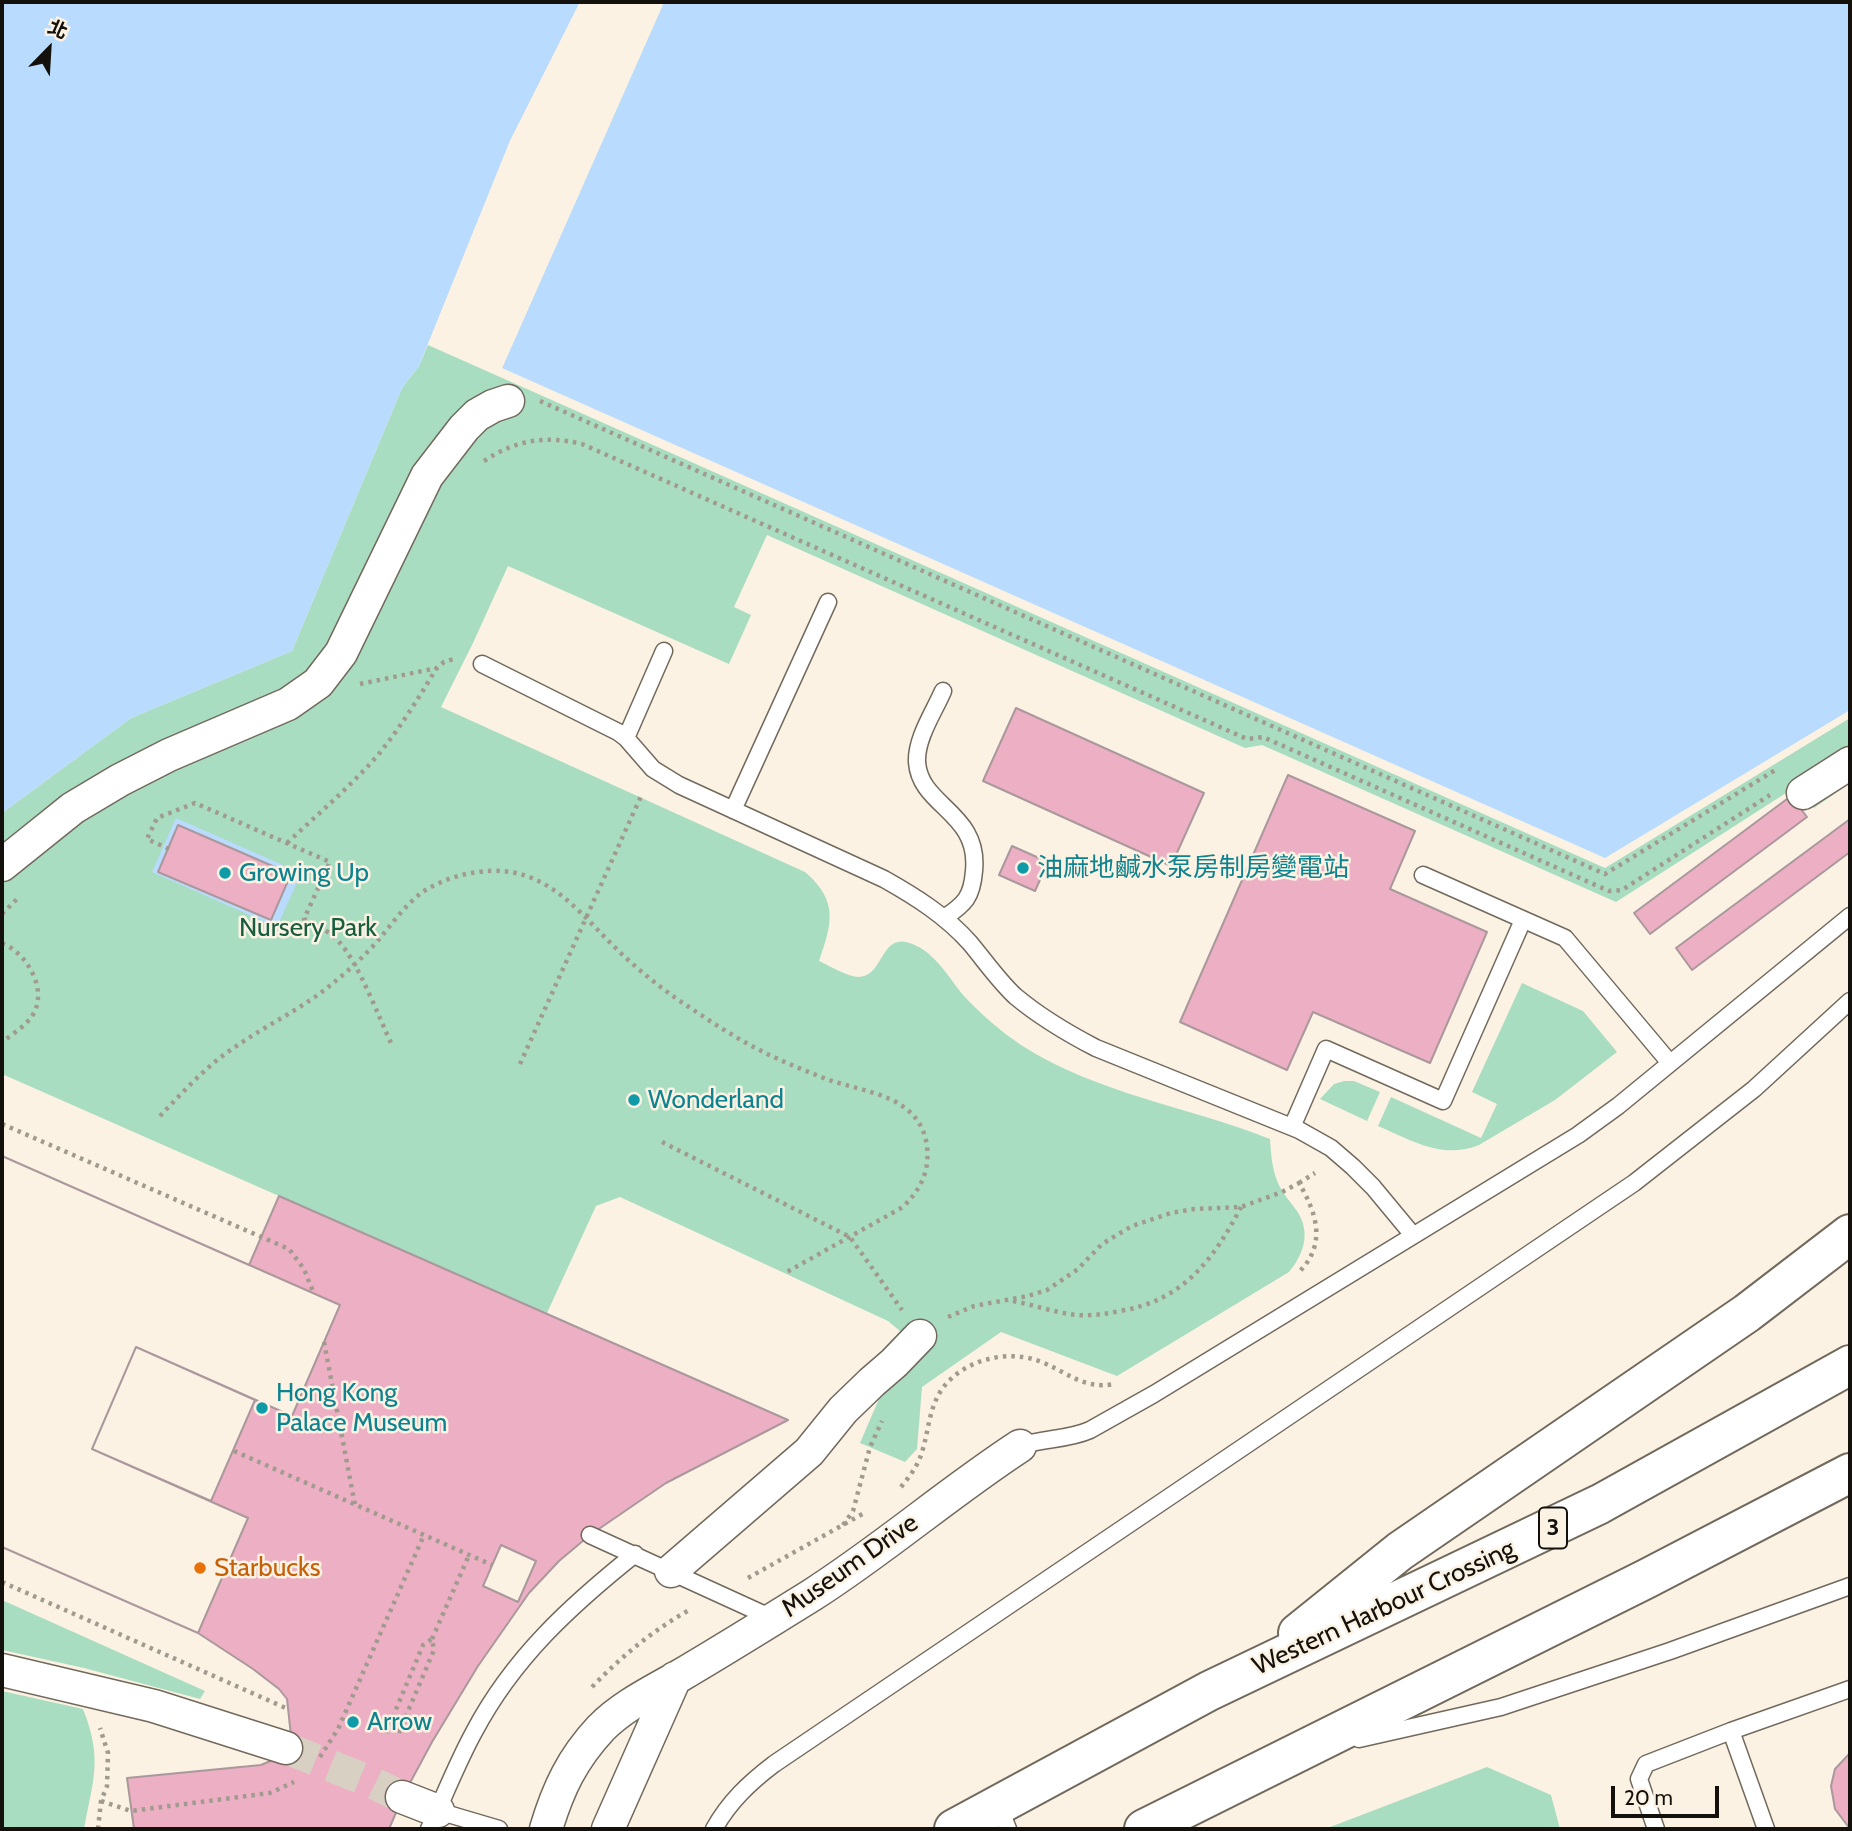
<!DOCTYPE html>
<html>
<head>
<meta charset="utf-8">
<style>
	body { margin:0 }
	#map { position:relative; width:1852px; height:1831px; overflow:hidden; background:#fbf2e3; font-family:Cabin,"Noto Sans TC",sans-serif }
	canvas { display:block }
	.frame { position:absolute; inset:0; border:4px solid #14110c; pointer-events:none }
	.north { position:absolute; left:14px; top:14px; width:70px; height:70px; -webkit-text-stroke:5px #fbf2e3; paint-order:stroke; rotate:24deg; font-size:19px; font-weight:700; line-height:28px; text-align:center; color:#14110c }
	.north::after { content:''; display:block; margin:auto; width:24px; height:32px; background:#14110c; clip-path:polygon(50% 0,100% 100%,50% 72%,0 100%) }
	.scale { position:absolute; left:1611px; top:1786px; width:108px; height:32px; box-sizing:border-box; border:4px solid #14110c; border-top:0; padding-left:9px; font-size:21px; line-height:24px; white-space:nowrap; color:#14110c; -webkit-text-stroke:5px #fbf2e3; paint-order:stroke }
</style>
</head>
<body>
<div id="map">
<canvas width="1852" height="1831"></canvas>
<div class="frame"></div>
<div class="north">北</div>
<div class="scale">20 m</div>
</div>
<script>
const context = document.querySelector('canvas').getContext('2d');
context.lineJoin = 'round';
function paint(path, color) {
  context.fillStyle = color;
  context.fill(path, 'evenodd');
}
function trace(path, color, width, dash) {
  context.strokeStyle = color;
  context.lineWidth = width;
  context.lineCap = dash ? 'butt' : 'round';
  context.setLineDash(dash || []);
  context.stroke(path);
}
function drawText(font, color, halo, rows, align = 'center') {
  context.font = font + ' Cabin,"Noto Sans TC",sans-serif';
  context.lineWidth = 5;
  context.setLineDash([]);
  context.textBaseline = 'middle';
  context.strokeStyle = halo;
  context.fillStyle = color;
  for (const [text, x, y, turn = 0] of rows) {
    context.save();
    context.translate(x, y);
    context.rotate((+turn || 0) * Math.PI / 180);
    context.textAlign = isNaN(turn) ? turn : align;
    if (halo) context.strokeText(text, 0, 0);
    context.fillText(text, 0, 0);
    context.restore();
  }
}
paint(new Path2D(`
	M428 345 1605 868 1850 718V783L1814 808 1797 786 1616 902 1262 745 1245 748 767 535 734 607 751 615 729 664 508 566 473 643 441 707 805 872C839 901 832 924 819 961 830 966 846 976 858 977 883 977 880 937 906 942 934 949 947 976 964 996 981 1014 1000 1031 1021 1045 1097 1094 1187 1106 1270 1139 1271 1154 1272 1169 1278 1183 1283 1194 1290 1201 1297 1211 1311 1232 1304 1254 1289 1272L1117 1376 1001 1332 922 1387 917 1449 905 1462 860 1443 906 1336 888 1321 620 1197 596 1206 547 1313 788 1420C708 1461 616 1502 554 1567L536 1561 329 1218 2 1074V813L131 718 292 651 402 388 419 366Z
	M1522 983 1583 1011 1617 1052 1555 1100 1479 1145C1442 1160 1411 1140 1378 1126L1391 1097 1481 1138 1497 1104 1472 1092Z
	M1344 1081H1354L1380 1092 1367 1121 1320 1099 1334 1084Z
	M2 1600 205 1691 200 1699 84 1668 2 1650Z
	M2 1691 83 1709C103 1759 93 1780 84 1829H2Z
	M1487 1767 1551 1795 1560 1829H1325Z`), '#a9ddc1');
paint(new Path2D(`
	M2 2H580L510 141 419 366 402 388 292 651 131 718 2 813Z
	M664 2H1850V710L1605 858 502 368Z
	M176 818 301 873 277 927 152 872ZM159 872 290 874 270 920Z`), '#b9dbfe');
paint(new Path2D(`
	M580 2H584L513 142 435 338 431 337 510 141Z
	M661 2H664L502 368 499 366Z`), '#fbf2e3');
const building = new Path2D(`
	M1016 708 1204 793 1171 866 983 781Z
	M1288 775 1415 831 1390 889 1487 932 1430 1063 1313 1012 1287 1070 1180 1022Z
	M1791 796 1807 817 1650 934 1634 913Z
	M1850 819V852L1692 970 1676 948Z
	M178 825 291 874 271 920 158 872Z
	M1012 846 1048 862 1035 891 999 875Z
	M2 1156 340 1305 292 1416 136 1347 92 1449 248 1518 198 1633 2 1547Z
	M2 1156 249 1265 279 1196 788 1420 666 1483 590 1535 559 1561 529 1593 478 1666 432 1742 404 1794 389 1829H134L127 1778 261 1765 275 1759 291 1736 287 1699 279 1689 253 1669 198 1633 2 1547Z
	M136 1347 255 1400 211 1501 92 1449Z
	M501 1545 536 1561 518 1602 483 1586Z
	M1850 1753V1829L1835 1809 1831 1786 1835 1769Z`);
paint(building, '#ecafc3');
trace(building, '#aa989d', 2);
trace(new Path2D(`
	M286 1748 371 1782 402 1797`), '#d8d0c3', 32, [32, 16]);
const lane = new Path2D(`
	M664 651 626 738 653 769 679 785 884 879C916 897 946 916 970 943 985 961 998 980 1015 996 1040 1017 1067 1033 1096 1048L1299 1130 1331 1148 1353 1167 1373 1187 1412 1234
	M482 664 618 732 626 738
	M943 691C934 712 916 738 917 762 920 807 980 812 974 871 972 897 965 904 944 918
	M733 810 828 602
	M1423 875 1565 938 1670 1063
	M1292 1127 1326 1049 1443 1101 1523 920
	M1020 1446C1043 1438 1068 1440 1090 1430L1154 1394 1578 1135 1618 1106 1850 916
	M590 1535 774 1619
	M1731 1731 1850 1689
	M1359 1739 1501 1707 1670 1651 1850 1586
	M999 1806 1008 1829
	M438 1811 499 1829
	M429 1829C444 1797 457 1763 474 1732 513 1658 570 1606 635 1554
	M714 1829C729 1802 749 1783 774 1764L1634 1183 1754 1089 1850 1001
	M1656 1829 1639 1779 1646 1764 1731 1731 1766 1829`);
const street = new Path2D(`
	M1803 793 1850 763
	M2 865 73 808 120 780 169 755 288 704 318 683 341 653 427 476 464 428 477 415 493 406 508 401
	M671 1571 809 1452 843 1410 872 1382 894 1363 920 1336
	M2 1670 154 1706 286 1748
	M402 1797 438 1811
	M546 1829C558 1789 572 1759 601 1728 623 1706 650 1693 676 1678 722 1651 767 1623 812 1595 884 1549 948 1493 1020 1446
	M608 1829 675 1678`);
const highway = new Path2D(`
	M1298 1633 1400 1551 1747 1313 1850 1234
	M954 1829 1209 1691 1600 1504 1850 1365
	M1144 1829 1646 1579 1850 1473`);
trace(lane, '#72695d', 19);
trace(street, '#72695d', 35);
trace(highway, '#72695d', 42);
trace(new Path2D(`
	M540 401 1605 874 1777 769
	M484 461C516 440 545 435 582 444L1247 739 1263 737 1609 891 1622 890 1770 795
	M360 684 437 668
	M287 843C318 814 350 787 378 755 400 728 418 699 436 669L444 662 457 658
	M169 849 147 839 157 818 195 803 330 862 304 919C318 925 330 932 340 943 359 964 379 1018 392 1045
	M2 914 19 897
	M2 943C29 954 52 996 28 1021 21 1029 10 1036 2 1042
	M520 1064 642 794
	M160 1116C184 1091 208 1064 238 1045 267 1025 299 1010 327 988 346 973 365 956 381 937 394 921 407 903 424 891 440 881 460 874 478 872 549 862 581 917 626 958 646 976 667 993 689 1007 717 1026 745 1044 776 1058 793 1066 811 1073 829 1080 868 1093 920 1096 927 1146 930 1172 920 1190 903 1207L785 1273
	M2 1124 289 1249 304 1269 314 1294
	M662 1142 850 1237 902 1310
	M1299 1183 1315 1173
	M1013 1301C1034 1305 1056 1313 1077 1315 1091 1316 1105 1314 1120 1311 1182 1301 1213 1261 1241 1207
	M948 1317 974 1306 1028 1296 1047 1290 1078 1269 1102 1244 1132 1226 1171 1213 1194 1209 1241 1207 1282 1192 1299 1183C1316 1212 1327 1243 1300 1271
	M324 1342 355 1505
	M234 1451 492 1565
	M901 1487C909 1477 917 1467 921 1455 929 1432 928 1410 942 1389 963 1360 1006 1349 1039 1361 1066 1371 1083 1390 1114 1384
	M843 1525 853 1511 870 1447 882 1421
	M748 1578 866 1512
	M2 1582 288 1709
	M432 1639 469 1555
	M592 1687C622 1656 653 1630 691 1609
	M386 1733 423 1645 432 1639 434 1650 397 1737
	M320 1757 338 1729 424 1535
	M101 1801 131 1811 270 1793 294 1782
	M98 1829 101 1801 107 1786 108 1753 100 1728`), '#a19b8f', 4.5, [3.5, 5]);
trace(lane, '#fff', 16);
trace(street, '#fff', 32);
trace(highway, '#fff', 38);
for (const [x, y, r, color] of [
	[1023,868,7,"#0f9aa8"],
	[225,873,7,"#0f9aa8"],
	[634,1100,7,"#0f9aa8"],
	[262,1408,7,"#0f9aa8"],
	[200,1568,7,"#e8710a"],
	[353,1722,7,"#0f9aa8"]
]) {
  const dot = new Path2D();
  dot.arc(x, y, r, 0, 2 * Math.PI);
  context.fillStyle = color;
  context.fill(dot);
  trace(dot, '#fbf2e3', 2.5);
}
for (const [x, y, w] of [
	[1553,1528,28]
]) {
  const box = new Path2D();
  box.roundRect(x - w / 2, y - 20.5, w, 41, 5);
  context.fillStyle = '#fbf2e3';
  context.fill(box);
  trace(box, '#14110c', 2);
}
drawText('bold 24px', '#14110c', null, [
	["3",1553,1528]
]);
drawText('26px', '#0d838f', '#fbf2e3', [
	["油麻地鹹水泵房制房變電站",1037,868],
	["Growing Up",239,873],
	["Wonderland",648,1100],
	["Hong Kong",276,1393],
	["Palace Museum",276,1423],
	["Arrow",367,1722]
], 'left');
drawText('26px', '#175e41', '#fbf2e3', [
	["Nursery Park",308,928]
]);
drawText('26px', '#14110c', '#fbf2e3', [
	["Museum Drive",850,1566,-35],
	["Western Harbour Crossing",1384,1608,-25]
]);
drawText('26px', '#c56008', '#fbf2e3', [
	["Starbucks",214,1568]
], 'left');
</script>
</body>
</html>
